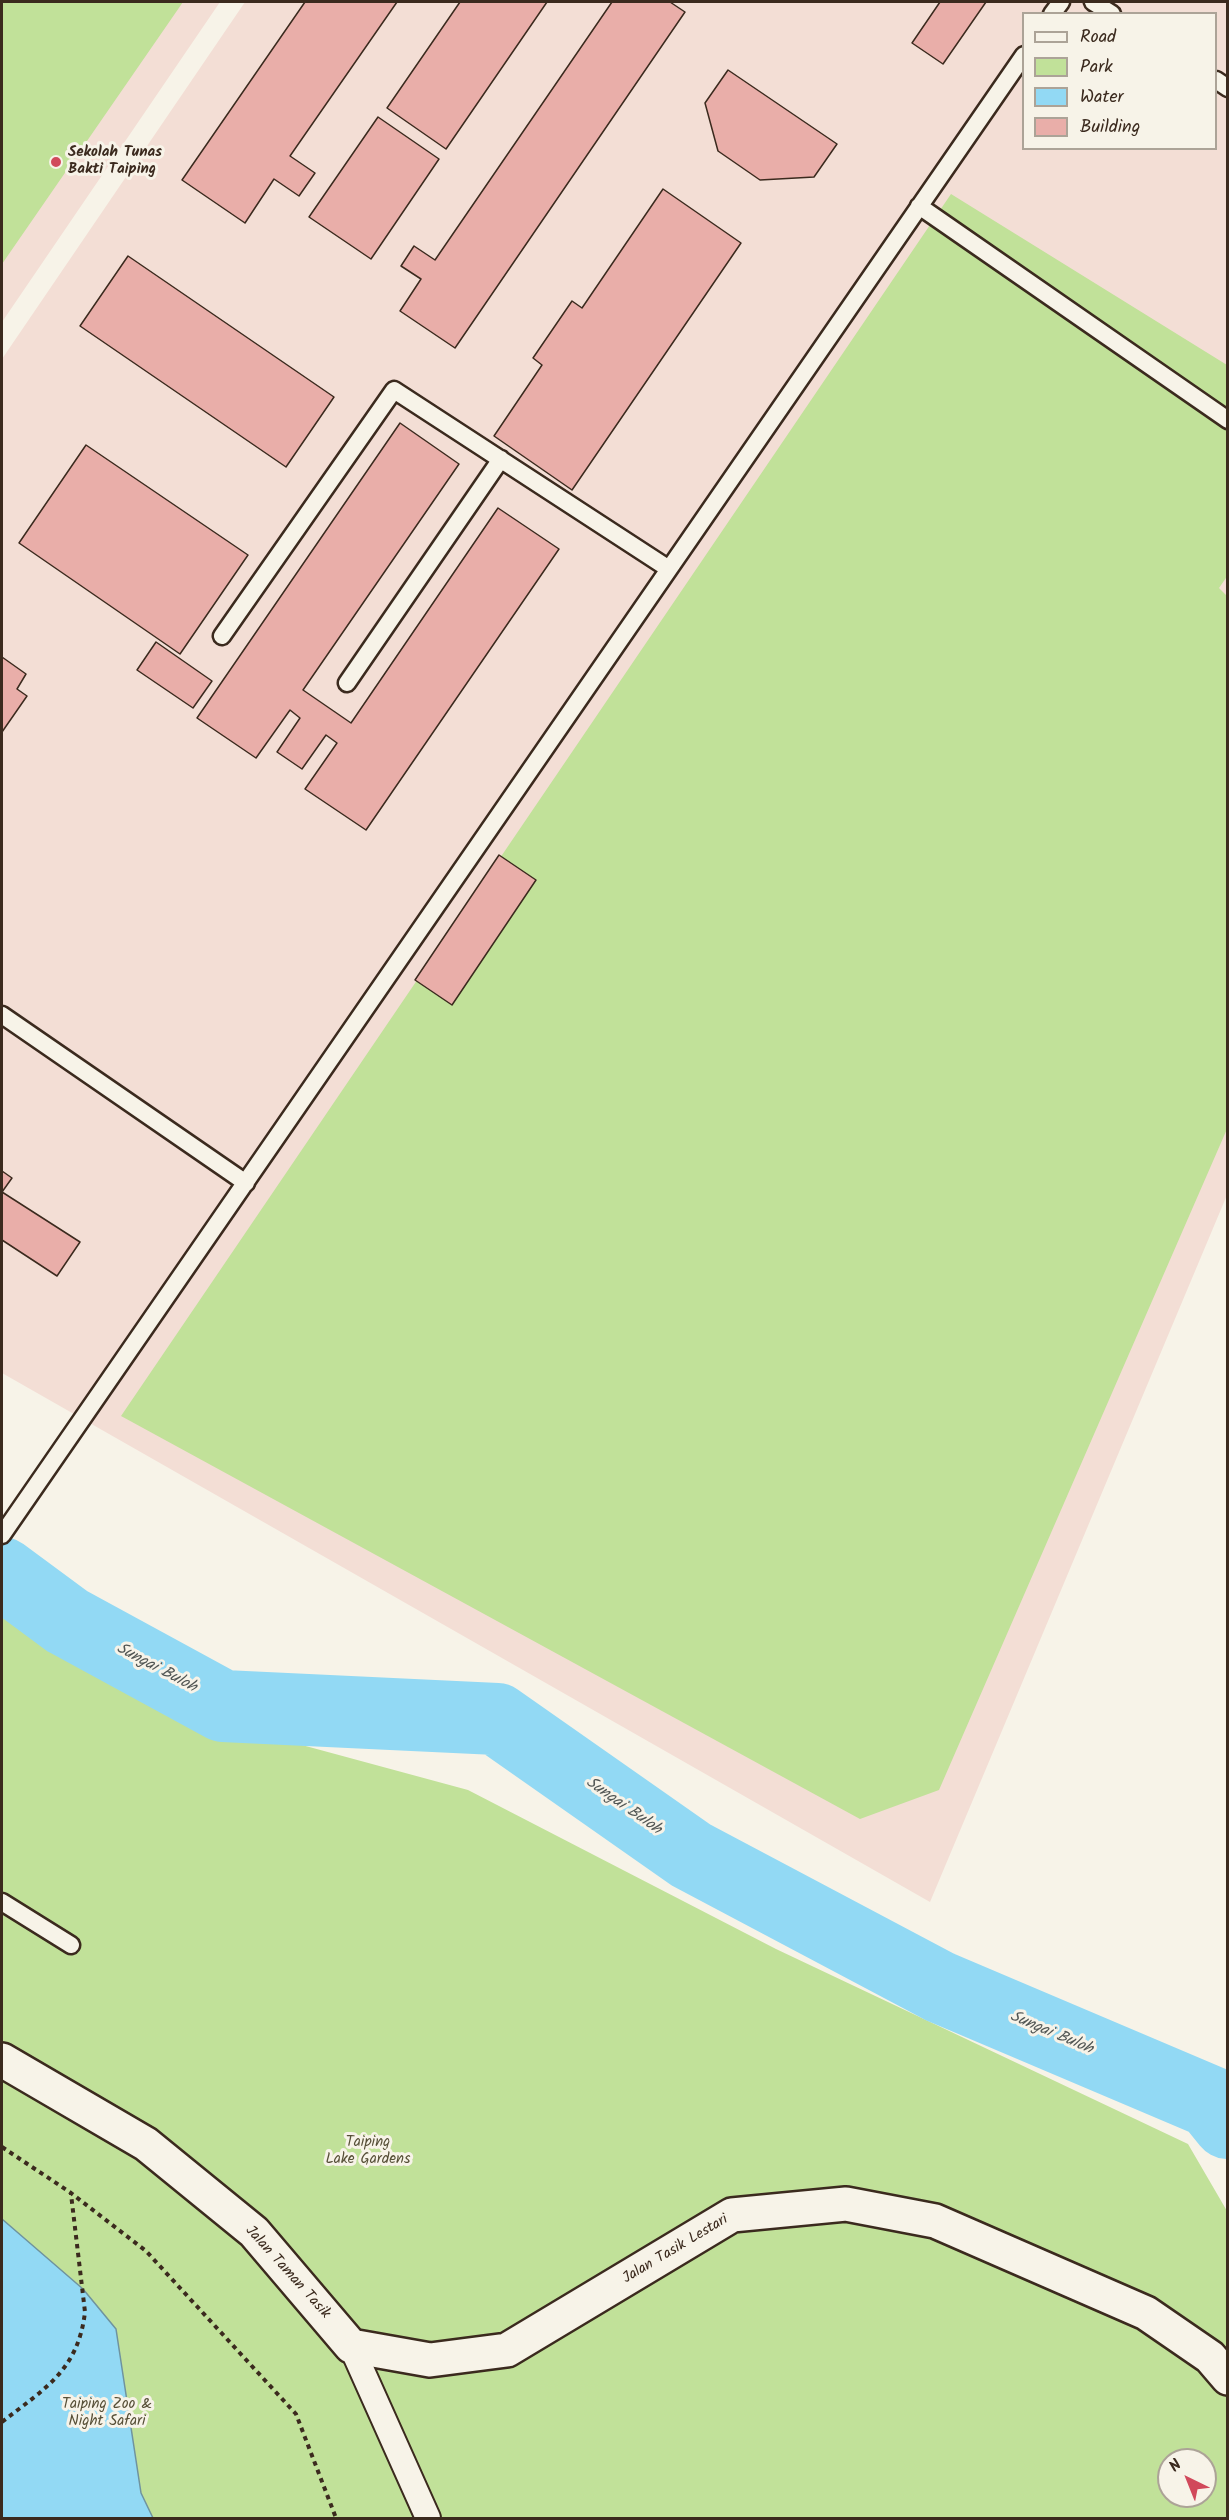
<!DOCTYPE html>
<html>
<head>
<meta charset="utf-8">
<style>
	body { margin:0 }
	#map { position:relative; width:1229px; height:2520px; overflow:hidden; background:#f7f3e8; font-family:Kalam,sans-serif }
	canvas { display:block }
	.frame { position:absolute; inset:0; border:3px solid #3b2a1e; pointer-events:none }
	.legend { position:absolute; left:1022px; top:12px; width:195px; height:138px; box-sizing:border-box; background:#f7f3e8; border:2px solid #aca397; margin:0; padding:8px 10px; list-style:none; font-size:18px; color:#3b2a1e }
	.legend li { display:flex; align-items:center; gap:12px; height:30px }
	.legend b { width:30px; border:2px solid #aca397 }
	.north { position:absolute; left:1157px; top:2448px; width:60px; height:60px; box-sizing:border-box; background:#f7f3e8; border:2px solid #aca397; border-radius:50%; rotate:317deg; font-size:16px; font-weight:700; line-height:24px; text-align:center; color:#3b2a1e }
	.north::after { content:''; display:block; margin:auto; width:21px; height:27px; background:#d1495b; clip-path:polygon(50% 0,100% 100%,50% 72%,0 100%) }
</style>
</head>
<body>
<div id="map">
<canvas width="1229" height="2520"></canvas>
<div class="frame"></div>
<ul class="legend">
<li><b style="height:8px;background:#f7f3e8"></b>Road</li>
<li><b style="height:16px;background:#c1e199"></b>Park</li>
<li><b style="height:16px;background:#92d9f4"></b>Water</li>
<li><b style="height:16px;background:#e9aea9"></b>Building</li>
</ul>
<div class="north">N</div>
</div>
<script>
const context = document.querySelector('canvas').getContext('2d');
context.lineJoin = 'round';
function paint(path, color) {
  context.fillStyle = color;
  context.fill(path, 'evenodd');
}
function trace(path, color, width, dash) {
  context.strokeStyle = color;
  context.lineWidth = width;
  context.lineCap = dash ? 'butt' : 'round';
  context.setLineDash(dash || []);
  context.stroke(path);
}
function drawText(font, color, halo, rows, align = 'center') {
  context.font = font + ' Kalam,sans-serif';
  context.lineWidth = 6;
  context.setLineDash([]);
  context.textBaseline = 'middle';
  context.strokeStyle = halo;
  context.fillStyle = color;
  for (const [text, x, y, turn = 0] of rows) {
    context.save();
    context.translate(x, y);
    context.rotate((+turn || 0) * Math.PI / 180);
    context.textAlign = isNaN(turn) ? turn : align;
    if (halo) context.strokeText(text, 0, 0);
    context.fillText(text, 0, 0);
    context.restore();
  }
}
paint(new Path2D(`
	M2 2H220L2 322Z
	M245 2H1227V1195L930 1902 2 1373V359ZM1024 14H1216V148H1024Z`), '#f3ded5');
paint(new Path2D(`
	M2 2H183L2 264Z
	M951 194 1227 365 1228 575 1219 588 1228 597 1227 1129 939 1790 860 1819 121 1416Z
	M2 1602 206 1719 468 1790 776 1949 1188 2144 1227 2211V2518H2ZM1169 2460H1205V2496H1169Z`), '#c1e199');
const water = new Path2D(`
	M2 2219 83 2289 116 2329 141 2493 153 2518H2Z`);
paint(water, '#92d9f4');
trace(water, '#6f939e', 1.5);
trace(new Path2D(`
	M2 1573 67 1621 223 1706 497 1719 691 1855 940 1987 1211 2102 1228 2123`), '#92d9f4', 72);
const building = new Path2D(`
	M305 2H397L290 156 315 173 299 196 274 179 245 223 182 180Z
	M460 2H547L446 149 387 108Z
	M612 2H670L685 12 455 348 400 311 421 279 401 266 414 246 435 260Z
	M940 2H986L943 64 912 43Z
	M728 70 837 144 814 177 760 180 718 151 705 103Z
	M378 117 439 159 371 259 309 217Z
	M663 189 741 243 572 490 494 436 542 365 533 358 572 301 582 308Z
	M128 256 334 397 286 467 80 326Z
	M400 423 459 464 303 690 351 723 498 508 559 549 366 830 305 789 337 743 326 735 302 769 277 752 300 718 290 710 256 758 197 718Z
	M86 445 248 555 180 654 19 543Z
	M156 642 212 681 193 708 137 670Z
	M2 657 26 674 17 689 27 696 2 732Z
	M499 855 536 880 452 1005 415 980Z
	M2 1171 12 1178 2 1192 80 1242 57 1276 2 1240Z`);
paint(building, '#e9aea9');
trace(building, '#3b2a1e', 1.5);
const service = new Path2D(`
	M1093 2 1112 14
	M1052 14 1061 2
	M1216 80 1228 88
	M919 206 1228 420
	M222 636 394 390 669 569
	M347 683 501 459
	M2 1015 246 1183
	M2 1535 1024 55
	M2 1902 71 1945`);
const pedestrian = new Path2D(`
	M351 2346 428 2518`);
const tertiary = new Path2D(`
	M2 2060 146 2144 254 2232 351 2346 430 2360 507 2350 732 2215 846 2204 935 2221 1146 2313 1210 2357 1228 2378`);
trace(service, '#3b2a1e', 21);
trace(pedestrian, '#3b2a1e', 28);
trace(tertiary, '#3b2a1e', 38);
trace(new Path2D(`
	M2 2147 71 2193 146 2251 296 2414 336 2518
	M2 2422C44 2389 78 2371 85 2312L71 2194`), '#3b2a1e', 4, [4.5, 4.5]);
trace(service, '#f7f3e8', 16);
trace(pedestrian, '#f7f3e8', 24);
trace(tertiary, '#f7f3e8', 33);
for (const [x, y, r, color] of [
	[56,162,6,"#d1495b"]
]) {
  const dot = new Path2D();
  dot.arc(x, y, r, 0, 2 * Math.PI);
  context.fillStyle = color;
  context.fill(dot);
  trace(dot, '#f7f3e8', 2);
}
drawText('bold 15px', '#3b2a1e', '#f7f3e8', [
	["Sekolah Tunas",68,153],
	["Bakti Taiping",68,170]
], 'left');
drawText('15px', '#564f37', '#f7f3e8', [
	["Taiping",368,2143],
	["Lake Gardens",368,2160],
	["Taiping Zoo &",107,2405],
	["Night Safari",107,2422]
]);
drawText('15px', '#3b2a1e', '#f7f3e8', [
	["Jalan Tasik Lestari",676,2250,-31],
	["Jalan Taman Tasik",287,2273,48]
]);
drawText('italic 16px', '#515654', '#f7f3e8', [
	["Sungai Buloh",156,1669,28],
	["Sungai Buloh",623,1807,35],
	["Sungai Buloh",1051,2034,23]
]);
</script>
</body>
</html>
